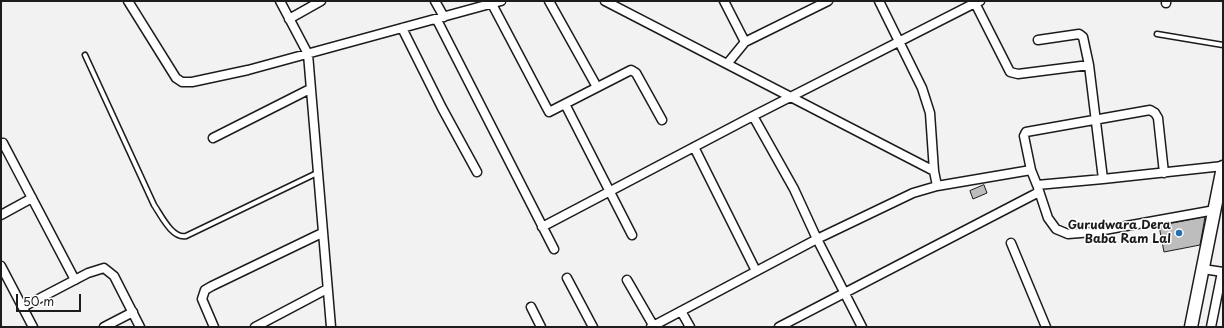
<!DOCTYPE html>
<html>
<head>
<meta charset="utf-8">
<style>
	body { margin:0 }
	#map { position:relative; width:1224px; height:328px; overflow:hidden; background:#f2f2f2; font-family:"Playpen Sans",sans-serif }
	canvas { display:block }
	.frame { position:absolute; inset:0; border:2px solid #1c1c1c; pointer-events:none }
	.scale { position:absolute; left:16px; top:294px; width:65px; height:18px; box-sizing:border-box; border:2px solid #1c1c1c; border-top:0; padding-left:5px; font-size:12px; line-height:14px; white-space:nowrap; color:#1c1c1c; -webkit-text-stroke:3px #fff; paint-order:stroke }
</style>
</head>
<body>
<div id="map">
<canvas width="1224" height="328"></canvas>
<div class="frame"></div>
<div class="scale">50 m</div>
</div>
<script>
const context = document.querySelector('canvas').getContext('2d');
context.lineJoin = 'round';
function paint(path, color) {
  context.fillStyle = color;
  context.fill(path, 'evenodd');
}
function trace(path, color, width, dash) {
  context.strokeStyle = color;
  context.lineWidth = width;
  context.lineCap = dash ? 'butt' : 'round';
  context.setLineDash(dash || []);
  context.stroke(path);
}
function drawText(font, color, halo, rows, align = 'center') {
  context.font = font + ' "Playpen Sans",sans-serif';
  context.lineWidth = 3;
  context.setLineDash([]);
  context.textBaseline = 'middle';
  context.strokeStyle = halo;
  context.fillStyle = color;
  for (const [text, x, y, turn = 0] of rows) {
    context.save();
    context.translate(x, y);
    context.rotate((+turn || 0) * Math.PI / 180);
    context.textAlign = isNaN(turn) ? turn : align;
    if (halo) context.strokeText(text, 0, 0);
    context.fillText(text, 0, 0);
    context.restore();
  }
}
const building = new Path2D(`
	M984 185 987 193 973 199 970 191Z
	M1205 217 1200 245 1164 252 1159 226Z`);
paint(building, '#bdbdbd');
trace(building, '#1c1c1c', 1);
const lane = new Path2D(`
	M1157 34 1223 45
	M85 55 154 205C161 215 172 239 186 236L317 173`);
const street = new Path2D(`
	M128 1 176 78 182 82H192L248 70 501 1
	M280 1 308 54 331 327
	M435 1 444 17
	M549 1 597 87
	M605 1 934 171 937 186 1031 170 1037 185 1103 179 1223 166
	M724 1 745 42
	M879 1 922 88 930 113 934 171
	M980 1 975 3 1010 72 1018 74 1089 65
	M1166 3V1
	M492 4 549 112 631 70 636 73 662 120
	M289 19 321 1
	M437 20 554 249
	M402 28 442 108 477 172
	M1038 40 1079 34 1083 37 1089 65 1103 179
	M727 64 745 42 828 1
	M565 104 632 235
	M753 116 794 189 817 239 862 327
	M213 138 310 89
	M3 143 75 280
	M694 147 756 271
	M1031 170 1024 136 1026 132 1150 110 1155 113 1158 118 1164 173
	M1038 188 1048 218 1056 229 1068 234 1093 232 1215 210
	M1 215 32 198
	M542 227 753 116 975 3 974 1
	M1011 243 1046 327
	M1 266 33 327
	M1203 269 1223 272
	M567 278 593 327
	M627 280 653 325
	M23 307 88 273 104 268 114 276 140 327
	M531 307 541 327
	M681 311 690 327
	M104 327 133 312
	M214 327 202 299 205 290 212 286 322 233
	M255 327 327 289
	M651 327 817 239 913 193 937 186
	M779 327 1039 192
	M1211 327 1222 272`);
const primary = new Path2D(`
	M1191 327 1223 167`);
trace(lane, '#1c1c1c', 7);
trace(street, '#1c1c1c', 11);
trace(primary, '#1c1c1c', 15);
trace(lane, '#fff', 4);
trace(street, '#fff', 8);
trace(primary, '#fff', 12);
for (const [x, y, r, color] of [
	[1179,233,4,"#1f6fb2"]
]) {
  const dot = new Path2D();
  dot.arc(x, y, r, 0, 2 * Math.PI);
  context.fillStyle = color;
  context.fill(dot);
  trace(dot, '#fff', 1.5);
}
drawText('bold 12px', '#1c1c1c', '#fff', [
	["Gurudwara Dera",1171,226],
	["Baba Ram Lal",1171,240]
], 'right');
</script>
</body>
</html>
